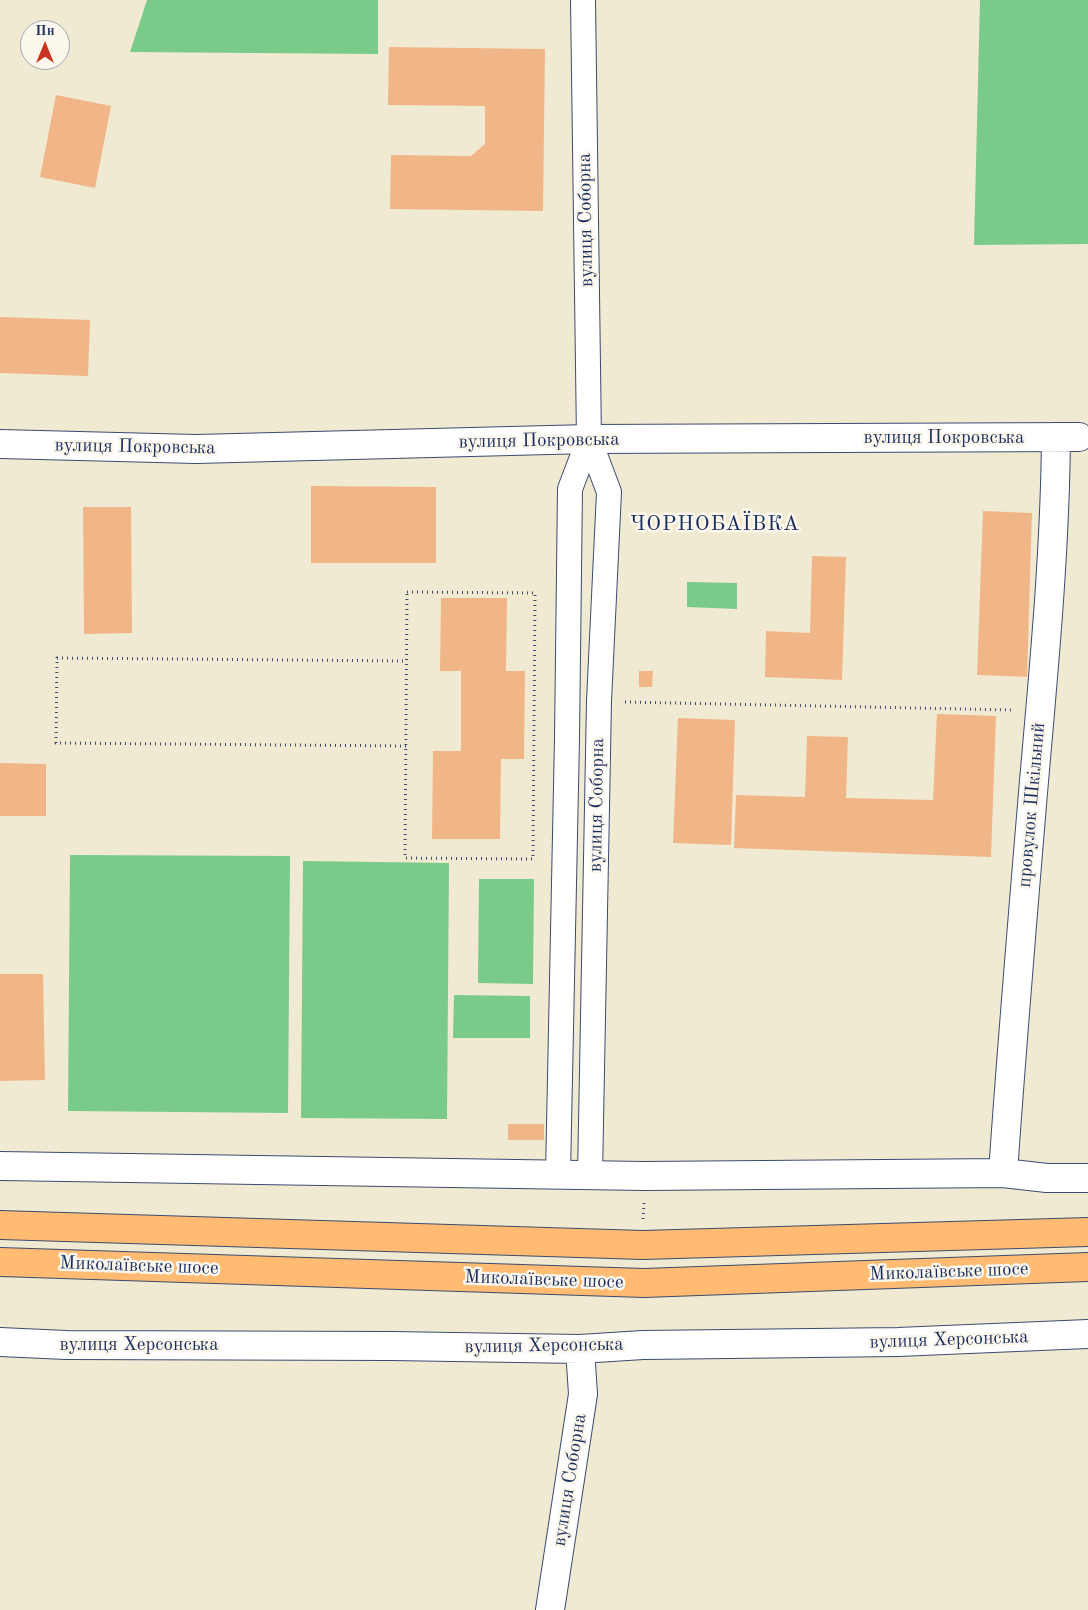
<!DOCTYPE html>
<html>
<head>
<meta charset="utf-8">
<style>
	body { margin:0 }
	#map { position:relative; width:1088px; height:1610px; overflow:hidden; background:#f1ead2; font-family:"Old Standard TT",serif }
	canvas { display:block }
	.north { position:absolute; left:20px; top:20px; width:50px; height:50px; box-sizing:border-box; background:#fbf7ec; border:1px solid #a1a7b3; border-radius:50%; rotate:0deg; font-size:14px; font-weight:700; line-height:20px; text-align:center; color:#1b2f5e }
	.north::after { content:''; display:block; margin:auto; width:18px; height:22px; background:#c8321e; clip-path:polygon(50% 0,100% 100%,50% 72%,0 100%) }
</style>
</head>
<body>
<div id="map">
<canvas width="1088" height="1610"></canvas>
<div class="north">Пн</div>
</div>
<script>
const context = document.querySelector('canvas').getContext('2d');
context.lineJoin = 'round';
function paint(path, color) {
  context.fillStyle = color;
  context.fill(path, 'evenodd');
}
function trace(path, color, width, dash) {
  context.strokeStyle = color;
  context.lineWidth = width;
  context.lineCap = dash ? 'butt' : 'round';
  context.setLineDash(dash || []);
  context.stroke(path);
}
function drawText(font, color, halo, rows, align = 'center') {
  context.font = font + ' "Old Standard TT",serif';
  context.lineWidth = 5;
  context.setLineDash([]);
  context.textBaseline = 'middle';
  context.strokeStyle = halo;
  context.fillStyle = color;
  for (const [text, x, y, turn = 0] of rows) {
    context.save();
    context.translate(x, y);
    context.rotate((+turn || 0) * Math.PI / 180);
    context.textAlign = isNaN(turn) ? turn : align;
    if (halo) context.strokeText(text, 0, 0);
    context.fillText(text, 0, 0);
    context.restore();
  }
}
paint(new Path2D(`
	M147 0H378V54L130 52Z
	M980 0H1088V244L974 245Z
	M687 582 737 583V609L687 607Z
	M70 855 290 856 288 1113 68 1111Z
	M303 861 449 863 447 1119 301 1118Z
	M479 879H534L533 984 478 983Z
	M454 995 530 996V1038H453Z`), '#7aca8a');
paint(new Path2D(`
	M389 47 545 49 543 211 390 209 391 155 471 156 485 144V106L388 105Z
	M56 95 111 106 95 188 40 177Z
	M0 317 90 320 88 376 0 373Z
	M311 486 436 487V563H311Z
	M83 507H131L132 633 84 634Z
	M983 511 1032 513 1027 677 977 675Z
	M812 556 846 557 842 680 765 677 766 631 810 633Z
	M441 598H507L506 671H525L524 759H501L500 839H432L433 751H461V671H440Z
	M639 671H653L652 687H639Z
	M937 714 996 716 991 857 734 848 736 795 805 797 807 736 848 737 846 798 933 800Z
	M678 718 735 720 731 845 673 843Z
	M0 763 46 764V816H0Z
	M0 974H43L45 1080 0 1081Z
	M508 1124H544V1140H508Z`), '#f1b687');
const pedestrian = new Path2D(`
	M583 0 589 439 609 492 599 701 590 1175
	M558 1174 567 738 570 489 589 439`);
const minor = new Path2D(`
	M0 444 196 449 589 439 1079 437
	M0 1166 644 1176 1003 1173 1047 1178H1088
	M1003 1173C1012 1042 1023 912 1034 781 1044 667 1055 552 1056 437
	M0 1342 66 1345 391 1346 580 1349 643 1345 898 1342 1088 1334
	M550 1610 583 1394 580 1349`);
const primary = new Path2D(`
	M0 1225 643 1245 1088 1232
	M0 1262 644 1283 1088 1267`);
trace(pedestrian, '#3b4b6f', 26);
trace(minor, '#3b4b6f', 30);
trace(primary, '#3b4b6f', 30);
trace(new Path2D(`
	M407 592 535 593 533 859 405 858Z
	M625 702 1013 710
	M406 746 56 743 57 658 407 661
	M643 1219 644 1203`), '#3b4b6f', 3, [1, 4]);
trace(pedestrian, '#fff', 24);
trace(minor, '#fff', 28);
trace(primary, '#febb71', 28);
drawText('19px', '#1b2f5e', '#fbf7ec', [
	["вулиця Соборна",586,220,-91],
	["вулиця Покровська",944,438],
	["вулиця Покровська",539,441,-1],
	["вулиця Покровська",135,447,1],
	["вулиця Соборна",597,805,-89],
	["провулок Шкільний",1032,805,-85],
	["Миколаївське шосе",139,1266,2],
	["Миколаївське шосе",949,1272,-2],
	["Миколаївське шосе",544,1280,2],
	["вулиця Херсонська",949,1340,-2],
	["вулиця Херсонська",139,1345],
	["вулиця Херсонська",544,1346,-1],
	["вулиця Соборна",570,1480,-81]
]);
context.letterSpacing = '1px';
drawText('21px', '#1b2f5e', '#fbf7ec', [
	["ЧОРНОБАЇВКА",715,524]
]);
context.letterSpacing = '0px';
</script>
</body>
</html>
